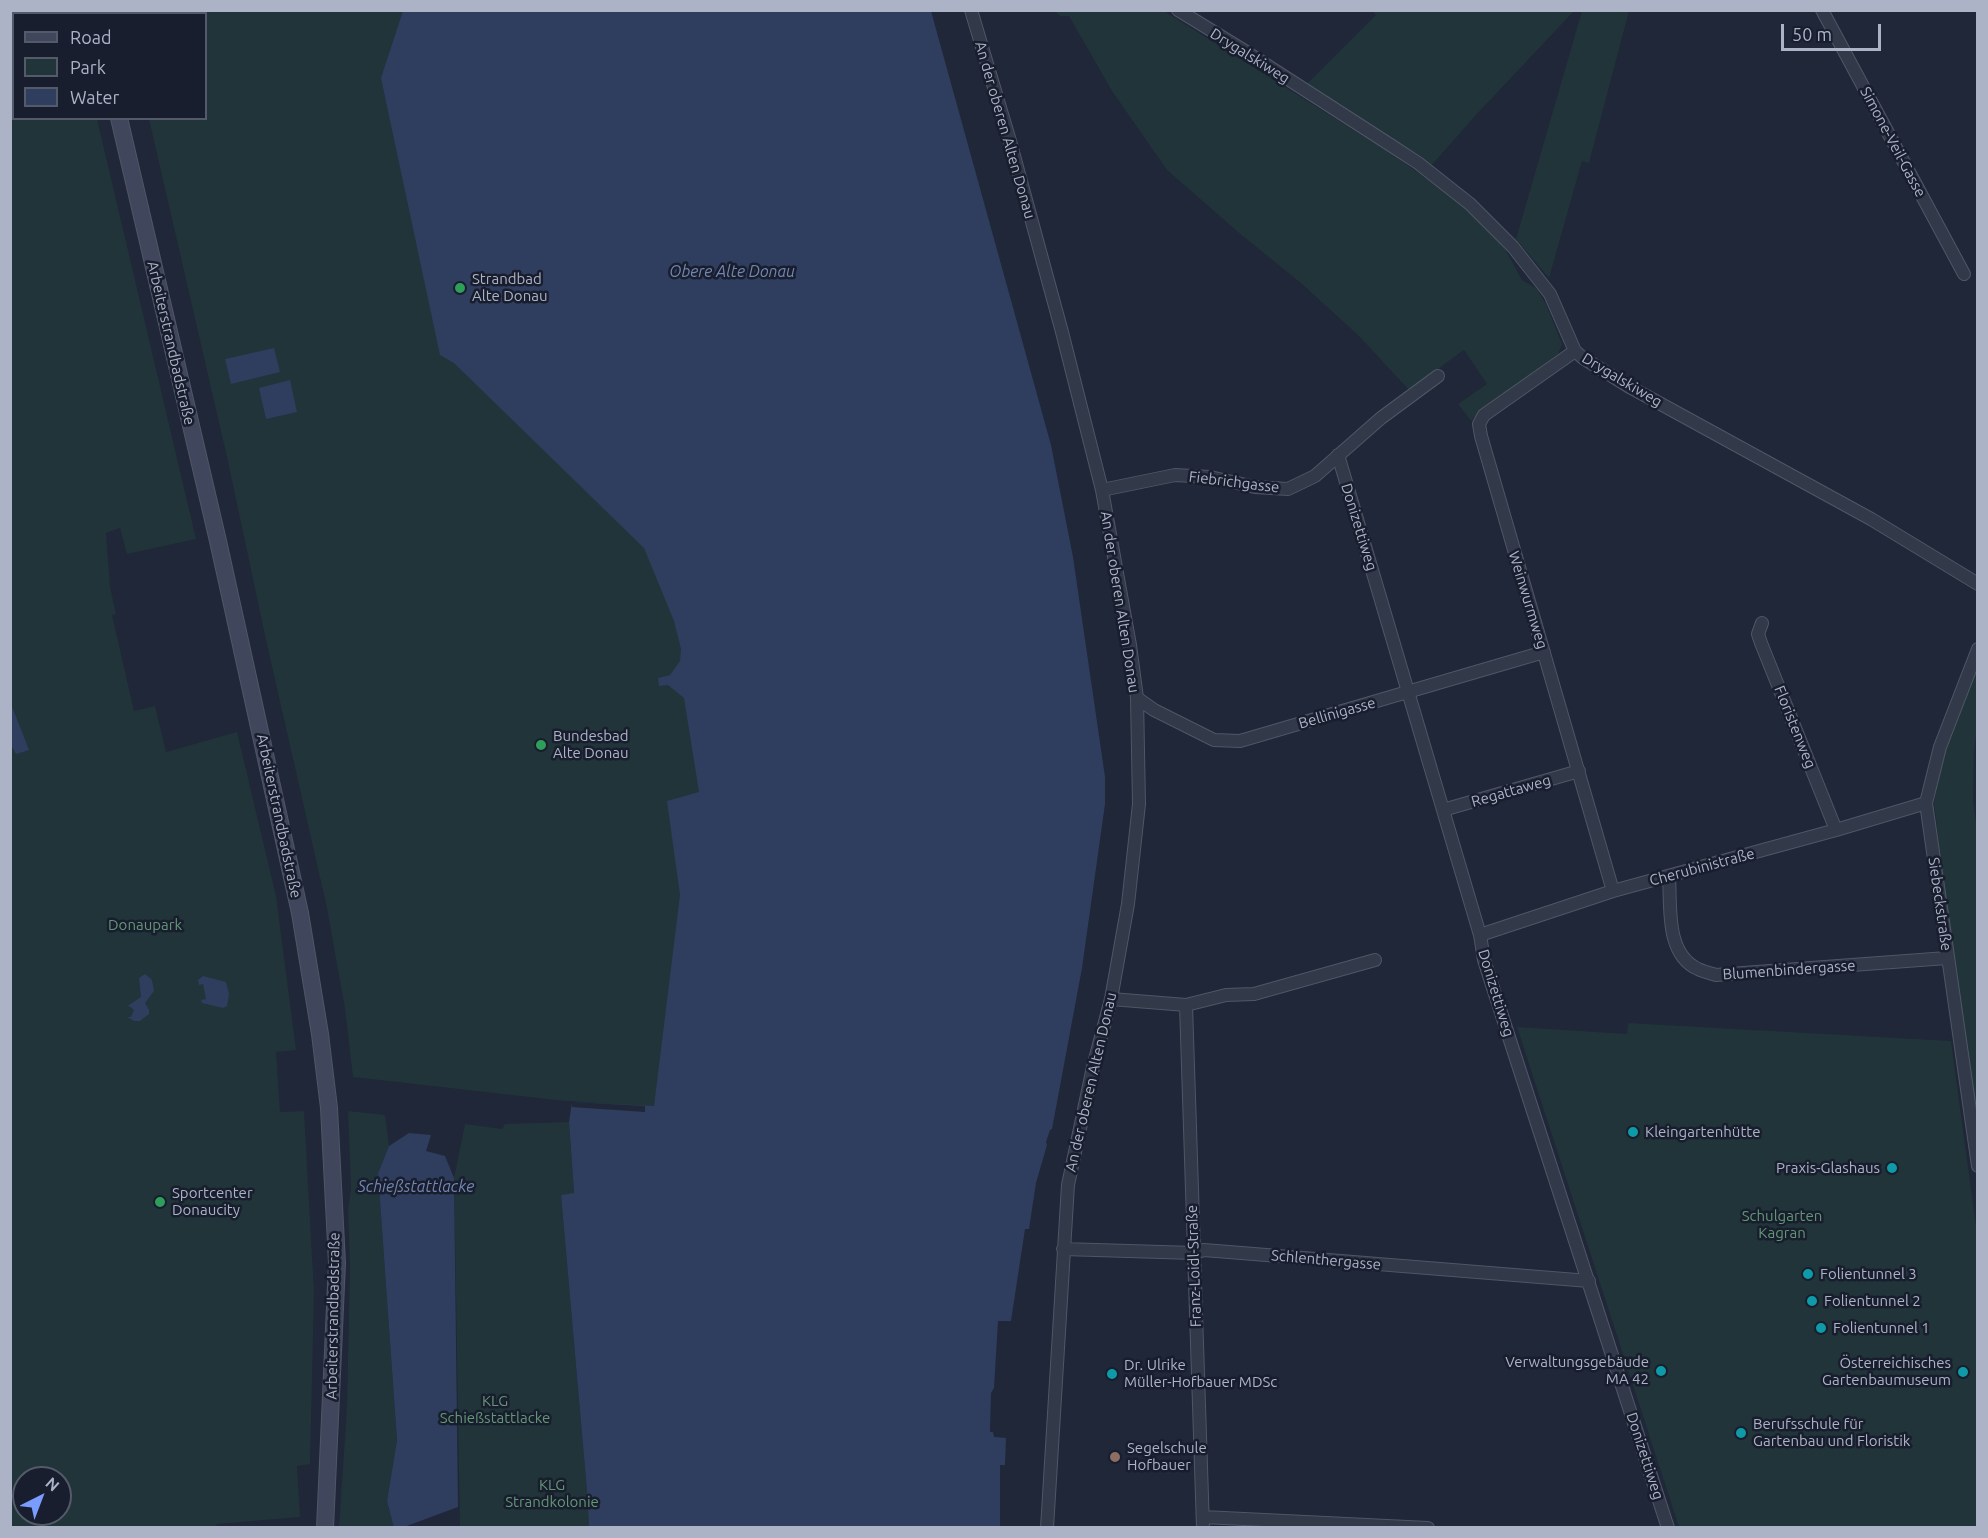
<!DOCTYPE html>
<html>
<head>
<meta charset="utf-8">
<style>
	body { margin:0 }
	#map { position:relative; width:1988px; height:1538px; overflow:hidden; background:#1f2738; font-family:Ubuntu,sans-serif }
	canvas { display:block }
	.frame { position:absolute; inset:0; border:12px solid #acb3c6; pointer-events:none }
	.legend { position:absolute; left:12px; top:12px; width:195px; height:108px; box-sizing:border-box; background:#181e2d; border:2px solid #535a6a; margin:0; padding:8px 10px; list-style:none; font-size:18px; color:#acb3c6 }
	.legend li { display:flex; align-items:center; gap:12px; height:30px }
	.legend b { width:30px; border:2px solid #535a6a }
	.north { position:absolute; left:12px; top:1466px; width:60px; height:60px; box-sizing:border-box; background:#181e2d; border:2px solid #535a6a; border-radius:50%; rotate:42deg; font-size:16px; font-weight:700; line-height:24px; text-align:center; color:#acb3c6 }
	.north::after { content:''; display:block; margin:auto; width:21px; height:27px; background:#799cfe; clip-path:polygon(50% 0,100% 100%,50% 72%,0 100%) }
	.scale { position:absolute; left:1781px; top:24px; width:100px; height:27px; box-sizing:border-box; border:3px solid #acb3c6; border-top:0; padding-left:8px; font-size:18px; line-height:21px; white-space:nowrap; color:#acb3c6; -webkit-text-stroke:4px #181e2d; paint-order:stroke }
</style>
</head>
<body>
<div id="map">
<canvas width="1988" height="1538"></canvas>
<div class="frame"></div>
<ul class="legend">
<li><b style="height:8px;background:#40475c"></b>Road</li>
<li><b style="height:16px;background:#213439"></b>Park</li>
<li><b style="height:16px;background:#2f3d5f"></b>Water</li>
</ul>
<div class="north">N</div>
<div class="scale">50 m</div>
</div>
<script>
const context = document.querySelector('canvas').getContext('2d');
context.lineJoin = 'round';
function paint(path, color) {
  context.fillStyle = color;
  context.fill(path, 'evenodd');
}
function trace(path, color, width, dash) {
  context.strokeStyle = color;
  context.lineWidth = width;
  context.lineCap = dash ? 'butt' : 'round';
  context.setLineDash(dash || []);
  context.stroke(path);
}
function drawText(font, color, halo, rows, align = 'center') {
  context.font = font + ' Ubuntu,sans-serif';
  context.lineWidth = 5;
  context.setLineDash([]);
  context.textBaseline = 'middle';
  context.strokeStyle = halo;
  context.fillStyle = color;
  for (const [text, x, y, turn = 0] of rows) {
    context.save();
    context.translate(x, y);
    context.rotate((+turn || 0) * Math.PI / 180);
    context.textAlign = isNaN(turn) ? turn : align;
    if (halo) context.strokeText(text, 0, 0);
    context.fillText(text, 0, 0);
    context.restore();
  }
}
paint(new Path2D(`
	M10 11H71L72 13 14 14V118L97 119 196 539 127 554 120 528 106 533 110 587 116 614 112 615 134 711 155 706 166 752 237 732 276 896 296 1050 276 1052 280 1112 304 1111 314 1292 310 1464 297 1466 300 1517 217 1524 216 1528 11 1527ZM24 1478H60V1514H24Z
	M123 11H659L791 533 654 1107 556 1100 353 1077 345 1009 327 908 266 640 227 457 149 119 206 118V14H124Z
	M1055 11H1164L1390 153 1450 195 1477 218 1505 249 1522 280 1536 288 1546 304 1562 344 1558 354 1475 416 1471 421 1458 404 1487 384 1464 350 1409 390 1359 336 1302 284 1238 232 1167 170 1112 91 1069 16H1060Z
	M1372 11H1574L1476 115 1430 167 1307 84 1376 15Z
	M1582 11H1629L1589 163 1582 161 1549 278 1516 239Z
	M1977 662 1978 718 1974 752 1973 801 1978 837 1977 1126 1953 957 1934 803 1944 750Z
	M1628 1023 1951 1041 1978 1241 1977 1527H1679L1517 1027 1627 1034Z
	M348 1111 385 1115 389 1146 378 1173 397 1440 387 1501 394 1527 339 1528 347 1407 350 1268 348 1211 351 1188Z
	M569 1122 574 1194 561 1195 587 1491 589 1527 460 1528 454 1178 465 1124 502 1129 505 1124Z`), '#213439');
paint(new Path2D(`
	M403 11H931L1051 445 1073 557 1105 777V804L1082 968 1052 1129 1050 1130 1046 1142 1047 1145 1036 1183 1029 1229H1025L1011 1321H998L994 1388 991 1393 990 1430V1432H993L994 1437 1006 1438 1005 1465H1000V1527H589L587 1491 561 1195 574 1193 569 1122 572 1102 654 1106 680 895 667 801 699 792 684 698 668 685 659 686 658 678 670 675 680 661 681 649 674 621 644 548 454 363 440 355 381 78Z
	M274 348 280 372 231 384 225 359Z
	M290 380 297 412 266 419 259 388Z
	M11 704 29 750 16 754 11 745Z
	M145 974 152 980 154 991 145 1003 149 1010V1014L140 1021H134L127 1017H131L134 1010 129 1006 126 1007 141 997 139 978Z
	M203 976 226 982 229 994 227 1006 223 1008 202 1003 201 1000 206 999 203 984 199 985 198 980Z
	M409 1133 431 1135 426 1151 445 1156 454 1178 458 1507 404 1527 394 1528 387 1501 397 1440 378 1173 389 1146Z`), '#2f3d5f');
paint(new Path2D(`
	M572 1102 645 1106V1112L572 1107Z`), '#1f2738');
const street = new Path2D(`
	M971 10 1010 141 1062 332 1102 490 1130 645 1137 698 1139 804 1128 904 1111 999 1093 1067 1068 1185 1047 1528
	M1178 10 1240 48 1392 146 1418 163 1470 204 1513 247 1550 294 1575 351 1583 358 1628 386 1871 519 1978 584
	M1822 10 1964 274
	M1575 351 1484 415 1479 424 1481 436 1613 891
	M1338 455 1480 935 1484 960 1668 1528
	M1102 490 1175 475 1210 477 1255 487 1288 489 1315 476 1381 418 1438 376
	M1762 623 1758 634 1761 643 1836 830
	M1978 649 1940 747 1926 803 1978 1166
	M1137 698 1154 710 1214 740 1240 741 1544 652
	M1443 810 1579 771
	M1669 876C1671 906 1665 954 1698 969 1704 972 1710 973 1716 975L1947 958
	M1480 935 1613 891 1836 830 1926 803
	M1111 999 1186 1005 1226 995 1254 994 1375 960
	M1186 1005 1203 1528
	M1063 1249 1194 1253 1204 1250 1589 1281
	M1203 1517 1428 1528`);
const secondary = new Path2D(`
	M94 10 95 14
	M119 118 218 541 300 913 320 1034 329 1108 337 1263 325 1528`);
trace(street, '#505667', 14);
trace(secondary, '#505667', 18);
trace(street, '#323949', 12);
trace(secondary, '#40475c', 16);
for (const [x, y, r, color] of [
	[460,288,6,"#2e9e5b"],
	[541,745,6,"#2e9e5b"],
	[1633,1132,6,"#0f9aa8"],
	[1892,1168,6,"#0f9aa8"],
	[160,1202,6,"#2e9e5b"],
	[1808,1274,6,"#0f9aa8"],
	[1812,1301,6,"#0f9aa8"],
	[1821,1328,6,"#0f9aa8"],
	[1661,1371,6,"#0f9aa8"],
	[1963,1372,6,"#0f9aa8"],
	[1112,1374,6,"#0f9aa8"],
	[1741,1433,6,"#0f9aa8"],
	[1115,1457,6,"#8d6e63"]
]) {
  const dot = new Path2D();
  dot.arc(x, y, r, 0, 2 * Math.PI);
  context.fillStyle = color;
  context.fill(dot);
  trace(dot, '#181e2d', 2);
}
drawText('15px', '#acb3c6', '#181e2d', [
	["Drygalskiweg",1250,56,32],
	["An der oberen Alten Donau",1005,130,74],
	["Simone-Veil-Gasse",1893,142,62],
	["Arbeiterstrandbadstraße",171,343,77],
	["Drygalskiweg",1622,380,31],
	["Fiebrichgasse",1234,482,7],
	["Donizettiweg",1359,527,73],
	["Weinwurmweg",1528,600,73],
	["An der oberen Alten Donau",1120,602,81],
	["Bellinigasse",1337,713,-16],
	["Floristenweg",1795,727,68],
	["Regattaweg",1511,791,-16],
	["Arbeiterstrandbadstraße",279,816,78],
	["Cherubinistraße",1702,867,-15],
	["Siebeckstraße",1940,904,82],
	["Blumenbindergasse",1789,970,-4],
	["Donizettiweg",1496,993,73],
	["An der oberen Alten Donau",1091,1082,-77],
	["Schlenthergasse",1326,1260,5],
	["Franz-Loidl-Straße",1194,1266,-92],
	["Arbeiterstrandbadstraße",333,1316,-89],
	["Donizettiweg",1645,1456,72]
]);
drawText('15px', '#acb3c6', '#181e2d', [
	["Strandbad",472,279],
	["Alte Donau",472,296],
	["Bundesbad",553,736],
	["Alte Donau",553,753],
	["Kleingartenhütte",1645,1132],
	["Praxis-Glashaus",1880,1168,"right"],
	["Sportcenter",172,1193],
	["Donaucity",172,1210],
	["Folientunnel 3",1820,1274],
	["Folientunnel 2",1824,1301],
	["Folientunnel 1",1833,1328],
	["Verwaltungsgebäude",1649,1362,"right"],
	["MA 42",1649,1379,"right"],
	["Österreichisches",1951,1363,"right"],
	["Gartenbaumuseum",1951,1380,"right"],
	["Dr. Ulrike",1124,1365],
	["Müller-Hofbauer MDSc",1124,1382],
	["Berufsschule für",1753,1424],
	["Gartenbau und Floristik",1753,1441],
	["Segelschule",1127,1448],
	["Hofbauer",1127,1465]
], 'left');
drawText('15px', '#639775', '#181e2d', [
	["Donaupark",145,925],
	["Schulgarten",1782,1216],
	["Kagran",1782,1233],
	["KLG",495,1401],
	["Schießstattlacke",495,1418],
	["KLG",552,1485],
	["Strandkolonie",552,1502]
]);
drawText('italic 16px', '#7286b0', '#181e2d', [
	["Obere Alte Donau",732,272],
	["Schießstattlacke",416,1187]
]);
</script>
</body>
</html>
